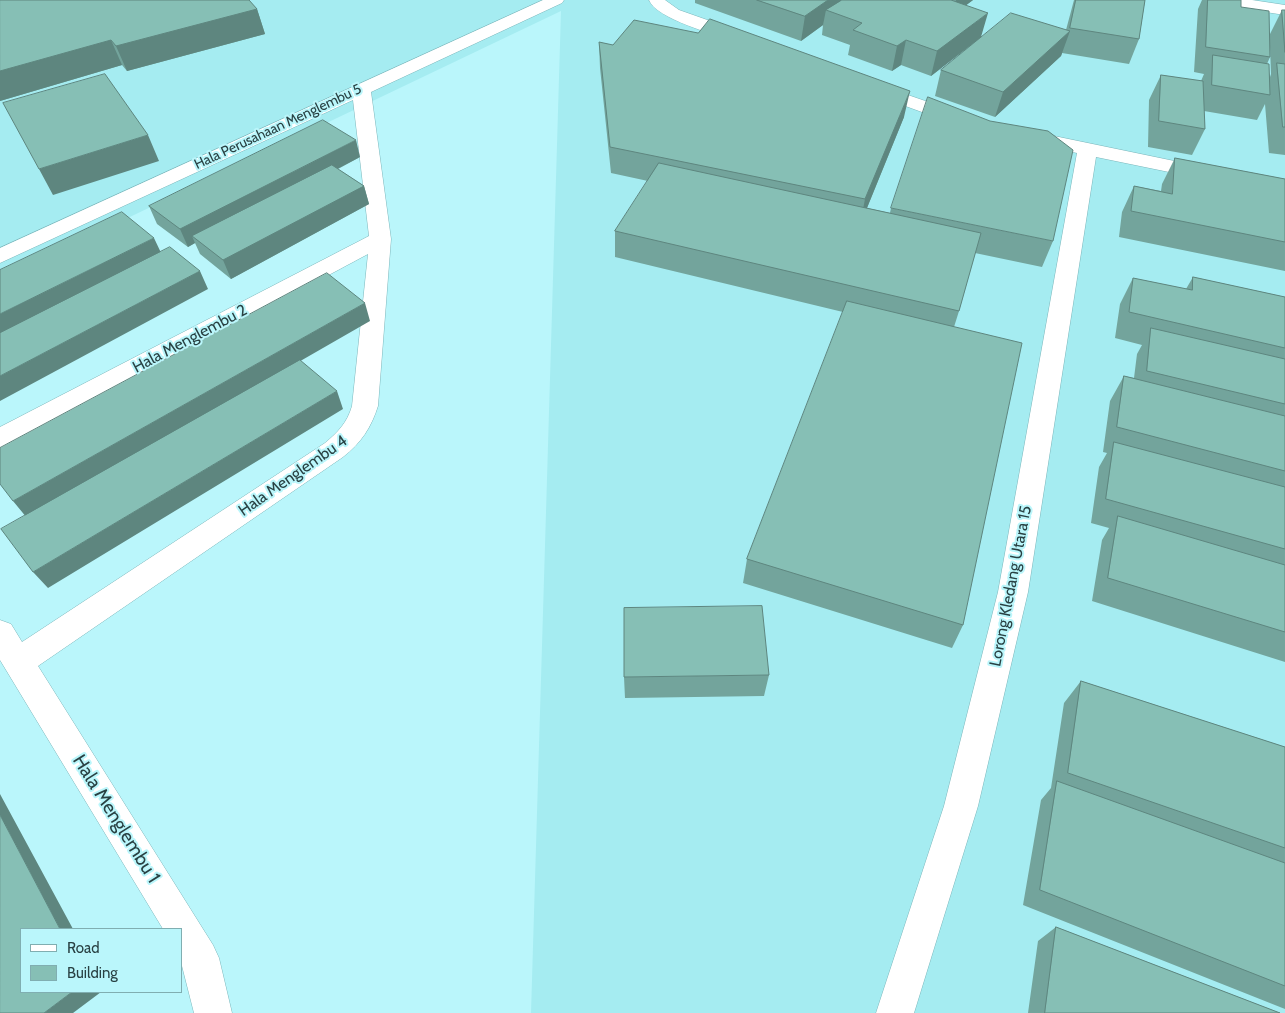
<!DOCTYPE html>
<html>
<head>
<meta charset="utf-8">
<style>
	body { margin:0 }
	#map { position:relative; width:1285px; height:1013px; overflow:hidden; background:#baf6fb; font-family:Cabin,sans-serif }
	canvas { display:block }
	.legend { position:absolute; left:20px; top:928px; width:162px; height:65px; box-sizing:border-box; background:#baf6fb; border:1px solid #80aeb1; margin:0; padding:6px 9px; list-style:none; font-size:15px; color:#294143 }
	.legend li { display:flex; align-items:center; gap:10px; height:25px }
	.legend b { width:25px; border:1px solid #80aeb1 }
</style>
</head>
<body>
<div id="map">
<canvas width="1285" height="1013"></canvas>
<ul class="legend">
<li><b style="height:6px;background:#fff"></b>Road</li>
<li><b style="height:14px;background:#86bfb5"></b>Building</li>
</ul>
</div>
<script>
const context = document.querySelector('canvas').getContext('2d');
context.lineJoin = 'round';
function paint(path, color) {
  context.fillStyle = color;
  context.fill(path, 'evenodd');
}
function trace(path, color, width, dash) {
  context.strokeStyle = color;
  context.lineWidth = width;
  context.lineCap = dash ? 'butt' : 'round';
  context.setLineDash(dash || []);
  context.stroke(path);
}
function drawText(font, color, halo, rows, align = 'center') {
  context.font = font + ' Cabin,sans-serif';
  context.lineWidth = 4;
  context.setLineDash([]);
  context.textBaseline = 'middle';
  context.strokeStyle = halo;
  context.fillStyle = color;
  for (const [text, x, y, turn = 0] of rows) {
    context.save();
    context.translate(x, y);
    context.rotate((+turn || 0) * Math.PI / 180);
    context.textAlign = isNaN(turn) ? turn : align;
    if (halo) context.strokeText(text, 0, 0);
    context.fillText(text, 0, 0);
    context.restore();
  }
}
paint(new Path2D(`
	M0 0H1285V1013H531L561 11 0 279Z`), '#a5ecf1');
const minor = new Path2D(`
	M543 0H564L562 3 371 92 391 239 378 406C371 428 361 443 343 457L38 666 213 945 219 958 232 1013H194L181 962V929H163L0 660V620L11 624 22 642 325 443C338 432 347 423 352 406L368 254 9 446 0 449V427L369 236 353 100 0 263V248Z
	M649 0H665L679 10 747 34 750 38 747 42H735C715 34 656 19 649 0Z
	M1212 0H1252L1285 5V15L1220 5 1214 3Z
	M873 83 966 115 968 119 966 123 959 125 952 123 867 92 864 88 867 84Z
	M1030 131 1208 168 1215 170 1218 174 1215 178 1208 180 1096 157 1028 592 978 806 914 1013H876L944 806 998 592 1077 153 1023 141 1020 137 1023 133Z`);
trace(minor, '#7cb6bb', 1);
paint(minor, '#fff');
paint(new Path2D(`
	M0 0 257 9 265 34 127 71 122 65 0 101Z
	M695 0H973L966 5 981 37 1066 30 1074 0H1145L1139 39 1129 64 1062 53 1061 56 995 117 935 96 941 70 979 39 931 76 901 65 892 71 848 55 850 45 822 35 823 25 801 41 695 3Z
	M1202 0H1241V7L1270 34 1282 10H1285V155L1269 153 1265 104 1257 120 1204 111 1205 129 1192 155 1148 147 1149 100 1161 75 1201 81 1204 74 1194 72 1198 9ZM1270 47 1271 74 1270 77 1267 64 1270 57Z
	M599 42 904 117 867 208 890 213 891 208 1053 241 1042 267 975 253 959 311 954 327 963 625 952 648 743 583 747 559 843 312 615 257V231L648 181 611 173 600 68Z
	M360 157 338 169 364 186 369 204 231 279 200 254 195 243 188 247 157 224 149 206Z
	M1175 158 1285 179V271L1119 237 1122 212 1134 186 1161 191 1162 184Z
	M1193 277 1285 297V662L1092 601 1102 540 1109 528 1091 523 1099 467 1107 453 1103 452 1110 401 1124 376 1134 378 1137 354 1142 345 1115 338 1120 304 1133 278 1186 289Z
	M769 675 764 696 625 698 624 677Z
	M1081 681 1285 747V1009L1023 905 1041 800 1051 788 1064 703Z
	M1056 927 1280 1013H1028L1038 941Z`), '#73a49c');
paint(new Path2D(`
	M828 0H859L826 10 823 25 801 41 805 16Z
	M956 0H973L952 16Z
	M257 9 265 34 127 71 116 46Z
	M988 13 981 37 931 76 937 51Z
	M1070 31 1061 56 995 117 1003 92Z
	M111 40 122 65 0 101V71Z
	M906 40 901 65 892 71 897 46Z
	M910 91 904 117 860 225 865 199Z
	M148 135 159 161 53 195 39 169Z
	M356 140 360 157 199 241 192 236 195 243 188 247 180 229Z
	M364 186 369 204 231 279 223 260Z
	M154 238 163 257 0 338V314Z
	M200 271 208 289 0 401V376Z
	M365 303 370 321 27 518 13 501Z
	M337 391 343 409 48 588 33 572Z
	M0 794 73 929H60L0 815Z
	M72 992H101L73 1013H44Z`), '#5e867f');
const building = new Path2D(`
	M0 0H249L257 9 116 46 111 40 0 71Z
	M757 0H828L805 16Z
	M842 0H951L988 13 937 51 906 40 897 46 853 30 862 23 826 10Z
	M1076 0H1145L1139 39 1070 28Z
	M1208 0H1241V7L1269 11 1270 57 1206 47Z
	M1282 10H1285V52Z
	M1011 13 1070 31 1003 92 941 70Z
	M710 19 910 91 865 199 610 147 599 42 613 45 634 20 698 33Z
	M1213 55 1269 64 1270 95 1212 85Z
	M1277 63 1285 64V127H1283Z
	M105 74 148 135 39 169 3 103Z
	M1161 75 1203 81 1205 129 1159 121Z
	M928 97 990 121 1048 131 1073 150 1053 241 891 208Z
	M323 120 356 140 180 229 149 206Z
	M1175 158 1285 179V242L1131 211 1134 186 1172 194Z
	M659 163 981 233 959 311 615 231Z
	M332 165 364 186 223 260 192 236Z
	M122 212 154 238 0 314V270Z
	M170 247 200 271 0 376V333Z
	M327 273 365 303 13 501 0 484V448Z
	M1193 277 1285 297V348L1129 312 1133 278 1192 290Z
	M847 301 1022 343 963 625 747 559Z
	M1151 328 1285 359V404L1147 371Z
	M300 360 337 391 33 572 1 529Z
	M1124 376 1285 416V471L1117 427Z
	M1114 442 1285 487V549L1106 499Z
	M1118 516 1285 565V632L1108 578Z
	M762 606 769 675 624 677V608Z
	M1081 681 1285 747V848L1068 773Z
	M1057 781 1285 863V986L1040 890Z
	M0 815 60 929H21V992H72L44 1013H0Z
	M1056 927 1280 1013H1045Z`);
paint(building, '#86bfb5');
trace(building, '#5e867f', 1);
drawText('14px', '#294143', '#baf6fb', [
	["Hala Perusahaan Menglembu 5",278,127,-25]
]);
drawText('16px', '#294143', '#baf6fb', [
	["Hala Menglembu 2",190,339,-28],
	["Hala Menglembu 4",293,476,-35],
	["Lorong Kledang Utara 15",1011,586,-79]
]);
drawText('19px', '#294143', '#baf6fb', [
	["Hala Menglembu 1",116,819,58]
]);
</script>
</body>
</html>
